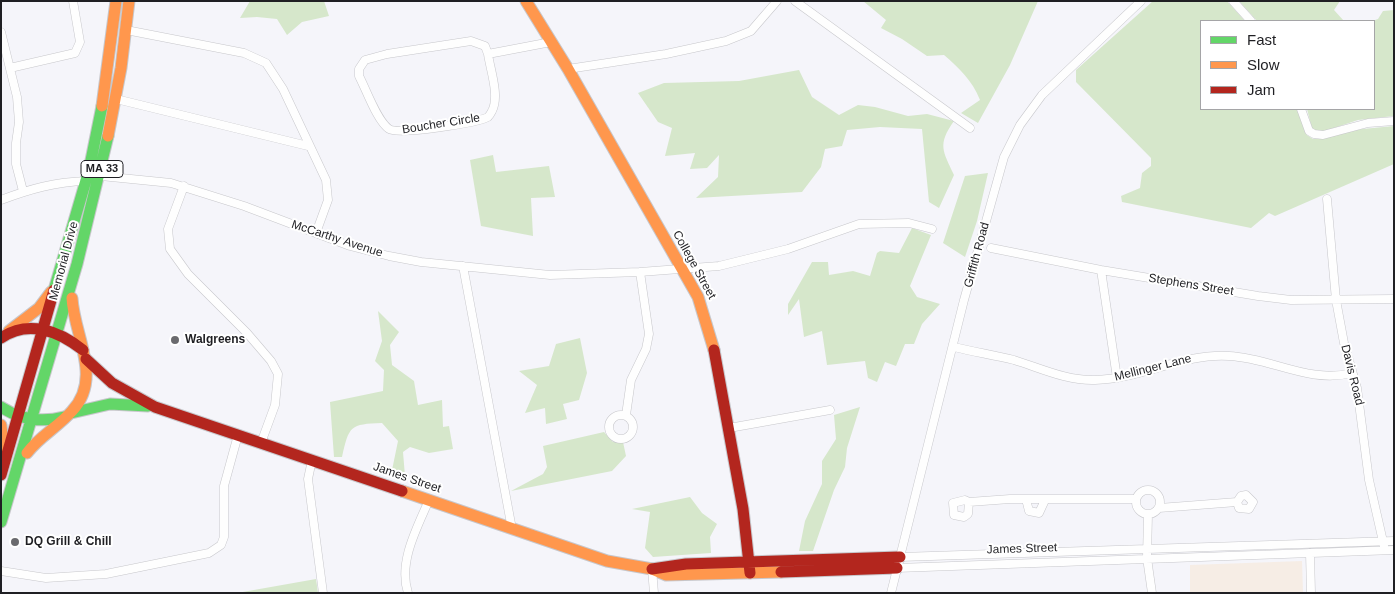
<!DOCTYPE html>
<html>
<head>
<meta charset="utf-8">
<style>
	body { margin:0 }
	#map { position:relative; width:1395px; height:594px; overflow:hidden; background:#f5f5fa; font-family:Arial,sans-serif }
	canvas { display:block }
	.frame { position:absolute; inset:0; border:2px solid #1f1f23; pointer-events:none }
	.legend { position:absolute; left:1200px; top:20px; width:175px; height:90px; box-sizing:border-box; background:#fff; border:1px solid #a5a5a7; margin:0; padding:6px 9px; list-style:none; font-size:15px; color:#1f1f23 }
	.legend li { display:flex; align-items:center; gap:10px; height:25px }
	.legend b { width:25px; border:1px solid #a5a5a7 }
</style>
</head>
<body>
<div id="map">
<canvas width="1395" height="594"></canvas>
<div class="frame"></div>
<ul class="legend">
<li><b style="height:6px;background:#63d668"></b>Fast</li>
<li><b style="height:6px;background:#ff974d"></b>Slow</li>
<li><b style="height:6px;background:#b3261e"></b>Jam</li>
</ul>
</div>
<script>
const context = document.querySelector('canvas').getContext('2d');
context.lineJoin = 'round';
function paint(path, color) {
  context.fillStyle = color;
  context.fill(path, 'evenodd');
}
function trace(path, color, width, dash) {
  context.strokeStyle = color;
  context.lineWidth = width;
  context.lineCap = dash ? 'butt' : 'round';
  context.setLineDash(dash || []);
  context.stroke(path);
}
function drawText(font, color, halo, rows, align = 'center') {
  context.font = font + ' Arial,sans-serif';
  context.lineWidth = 4;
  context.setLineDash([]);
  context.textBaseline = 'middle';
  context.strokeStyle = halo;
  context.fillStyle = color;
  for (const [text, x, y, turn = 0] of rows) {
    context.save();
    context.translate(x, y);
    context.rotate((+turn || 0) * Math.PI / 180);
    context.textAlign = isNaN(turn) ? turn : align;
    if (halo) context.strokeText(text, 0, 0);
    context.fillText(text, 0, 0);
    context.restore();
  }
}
paint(new Path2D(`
	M1302 561 1303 593H1190V565Z`), '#f6ede5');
paint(new Path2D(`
	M250 1H324L329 16 302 22 287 35 277 19 257 17 240 18Z
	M863 1H1038L1010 65 978 123 961 113 980 100C972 80 959 68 944 55L927 56 902 39 881 28 886 20Z
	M1153 1H1227L1245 21H1201V109H1298L1307 135 1313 139 1352 130 1394 126V164L1275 216 1269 213 1251 228 1122 202 1121 196 1140 188 1142 173 1151 166V158L1076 82V70Z
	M1239 1H1340L1334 10 1344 21H1257Z
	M1394 10V116L1358 120 1319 133 1312 129 1307 109H1374L1372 21 1378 19 1383 11Z
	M799 70 812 97 839 115 858 105 875 107 908 116 927 114 954 121C937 145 943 151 954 175L939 208 929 202 922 129 880 127 847 130 842 146 825 149 821 167 802 192 696 198 718 177 719 155 707 168 690 169 695 153 665 156 672 128 658 122 638 93 664 83 739 81Z
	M493 155 496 172 549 166 555 197 531 198 533 236 481 226 470 160Z
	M988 173 977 221 965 257 943 243 965 176Z
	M912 228 931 235 910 286 917 297 940 304 922 324 914 344H905L896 366 885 362 877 382 868 378 865 361 827 365 822 331 804 337 799 299 788 315V304L812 262H828L829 275 853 271 870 276 877 253 880 251 899 253Z
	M378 311 399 332 390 345 392 365 414 381 418 405 442 400 443 427 449 426 453 449 429 453 410 447 403 452 405 476 391 475 398 441 382 423C350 424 349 426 342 457H334L330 402 383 391 384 370 375 361 382 341Z
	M580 338 587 373 579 400 563 404 567 419 546 424 545 408 525 413 537 385 519 371 549 366 556 344Z
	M860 407 847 448 845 467 834 490 813 551H799L805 521 822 484V461L836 439 834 415Z
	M604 432 613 442H623L626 456 612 471 511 491 543 474 547 467 543 446Z
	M690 497 702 513 717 524 710 537 711 553 653 557 645 548 650 512 632 509Z
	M316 579 318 593H237Z`), '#d6e7cb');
const street = new Path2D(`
	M795 1 970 128
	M1233 1 1251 21
	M126 30 244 53 266 63 283 89 326 180 328 200 316 233
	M1 32 17 97 19 122 16 143V164L23 191
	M488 54 485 46 471 41 387 54 365 60 359 69V76C366 89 377 121 389 129 398 135 478 123 488 117 490 115 491 113 492 111 500 96 490 69 488 54L551 42
	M10 68 75 53 80 42 73 1
	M568 69 666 54 726 41 751 31 777 1
	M116 99 308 146
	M1301 109 1309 131 1314 134 1323 135 1368 123 1394 121
	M101 176 171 183 244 206 350 246 389 256 421 262 550 275 640 272 719 266 788 249 859 224 909 223 932 229
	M184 186 168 229 170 249 188 274 247 333 271 361 278 374 275 405 261 443
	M1327 199 1336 300 1344 343 1357 388 1369 480 1384 546
	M1 200C30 189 55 182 86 181
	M991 248 1101 270 1258 296 1291 300 1394 299
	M463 266 512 529
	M1101 270 1117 378
	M954 347C974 352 994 355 1014 360 1040 368 1067 381 1095 380 1141 379 1183 353 1229 356 1272 358 1309 384 1352 373
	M609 427a12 12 0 1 1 24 0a12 12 0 1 1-24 0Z
	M626 415 631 380 646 349 649 334 640 272
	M729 428 830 410
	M312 460 308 479 323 593
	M1136 502a12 12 0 1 1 24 0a12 12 0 1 1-24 0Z
	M1026 499 1029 511 1039 513 1045 500
	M969 502 968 514 964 517 954 515 953 503 965 500 969 502 1010 499H1136
	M1159 508 1237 502 1239 508 1249 509 1253 502 1246 495 1241 496 1237 502
	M1148 514 1147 558 1152 593
	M1310 553 1311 593
	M900 557 1394 541
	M897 568 1394 550
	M652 569 654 593
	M1 571 46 578 106 574 209 553 221 545 224 537V486L238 435
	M408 593C398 562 417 528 429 500
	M891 593 964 300 1004 157 1020 125 1042 95 1141 1`);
const fast = new Path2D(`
	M54 290 89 170 102 106
	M1 407C21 420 41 423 64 417
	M71 413 110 404 148 406
	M1 522 77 264 108 136`);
const slow = new Path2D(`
	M526 1 568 69 698 297 714 350
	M102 106 116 1
	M108 136 121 68 129 1
	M9 331 39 308 51 292
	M1 425 4 455
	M27 453C40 436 58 427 72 411 103 378 74 336 72 298
	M402 491 607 561 652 569 666 575 781 572`);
const jam = new Path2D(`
	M1 338C28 319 59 331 83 350
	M714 350 743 509 750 573
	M86 359 112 383 155 407 402 491
	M1 475 54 290
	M652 569 686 564 900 557
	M781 572 897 568`);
trace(street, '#c7c7cb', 9);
trace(fast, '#c7c7cb', 13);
trace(slow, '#c7c7cb', 13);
trace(jam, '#c7c7cb', 13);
trace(street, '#fefefe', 8);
trace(fast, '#63d668', 11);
trace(slow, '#ff974d', 11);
trace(jam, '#b3261e', 11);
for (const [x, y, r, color] of [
	[175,340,5,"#6a6a6e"],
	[15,542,5,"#6a6a6e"]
]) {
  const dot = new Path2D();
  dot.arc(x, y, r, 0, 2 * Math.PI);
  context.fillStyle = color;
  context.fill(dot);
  trace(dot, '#fff', 2);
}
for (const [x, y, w] of [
	[102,169,42]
]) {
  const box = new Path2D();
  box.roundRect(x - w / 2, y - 8.5, w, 17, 4);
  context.fillStyle = '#fff';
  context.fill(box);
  trace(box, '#1f1f23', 1);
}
drawText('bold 11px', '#1f1f23', null, [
	["MA 33",102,169]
]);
drawText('12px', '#1f1f23', '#fff', [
	["Boucher Circle",441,124,-9],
	["McCarthy Avenue",337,239,18],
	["Griffith Road",977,255,-75],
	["Memorial Drive",64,261,-75],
	["College Street",694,265,61],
	["Stephens Street",1191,285,9],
	["Mellinger Lane",1153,368,-14],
	["Davis Road",1352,375,76],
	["James Street",407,478,19],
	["James Street",1022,549,-2]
]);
drawText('bold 12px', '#1f1f23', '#fff', [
	["Walgreens",185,340],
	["DQ Grill & Chill",25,542]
], 'left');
</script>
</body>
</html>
